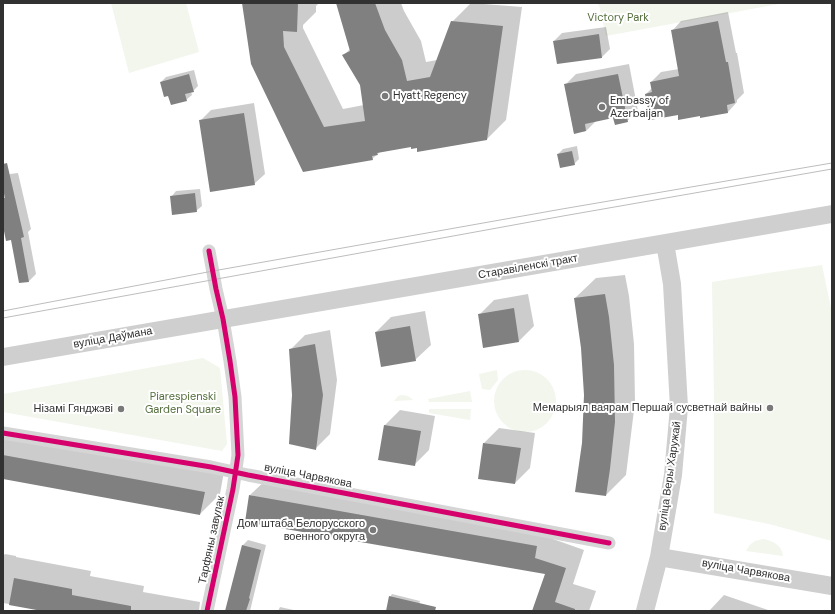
<!DOCTYPE html>
<html>
<head>
<meta charset="utf-8">
<style>
	body { margin:0 }
	#map { position:relative; width:835px; height:614px; overflow:hidden; background:#fff; font-family:"DM Sans",sans-serif }
	canvas { display:block }
	.frame { position:absolute; inset:0; border:4px solid #313131; pointer-events:none }
</style>
</head>
<body>
<div id="map">
<canvas width="835" height="614"></canvas>
<div class="frame"></div>
</div>
<script>
const context = document.querySelector('canvas').getContext('2d');
context.lineJoin = 'round';
function paint(path, color) {
  context.fillStyle = color;
  context.fill(path, 'evenodd');
}
function trace(path, color, width, dash) {
  context.strokeStyle = color;
  context.lineWidth = width;
  context.lineCap = dash ? 'butt' : 'round';
  context.setLineDash(dash || []);
  context.stroke(path);
}
function drawText(font, color, halo, rows, align = 'center') {
  context.font = font + ' "DM Sans",sans-serif';
  context.lineWidth = 4;
  context.setLineDash([]);
  context.textBaseline = 'middle';
  context.strokeStyle = halo;
  context.fillStyle = color;
  for (const [text, x, y, turn = 0] of rows) {
    context.save();
    context.translate(x, y);
    context.rotate((+turn || 0) * Math.PI / 180);
    context.textAlign = isNaN(turn) ? turn : align;
    if (halo) context.strokeText(text, 0, 0);
    context.fillText(text, 0, 0);
    context.restore();
  }
}
paint(new Path2D(`
	M111 3H186L199 52 129 73Z
	M596 3H784L606 36 599 5Z
	M822 265 832 313V541L769 524 714 513V397L712 282 768 273Z
	M203 358 220 368 227 444 222 451 3 412V394Z
	M497 370 498 380 490 390 482 389 479 374Z
	M494 401a31 31 0 1 1 62 0a31 31 0 1 1-62 0Z
	M470 391 472 402H429L428 399Z
	M402 395 408 396 413 400 394 401 398 396Z
	M429 409H471L470 420 429 413Z
	M763 539C773 541 782 545 783 556L746 551C751 542 754 541 763 539Z`), '#f2f6ed');
paint(new Path2D(`
	M243 3H319L316 6V12L303 25V28L343 109 364 105 361 85 344 55 350 49 337 3H401L404 11 421 41 426 62 437 60 452 22 471 3 522 7 506 120 487 139 412 146 380 152 372 159 304 171Z
	M728 12 736 53H737L744 93 737 100V102L728 112 701 115 678 114 646 94 652 88 651 82 661 72 679 69 672 31 681 21Z
	M606 27 610 49 602 57 554 41 562 33Z
	M629 64 638 111 627 121 614 117 596 121 586 131 574 133 565 85 576 74Z
	M194 70 198 86 193 91 191 92 192 95 186 100 169 94 161 82 166 77Z
	M254 103 265 174 254 184 200 121 211 110Z
	M577 146 579 159 574 164 558 154 563 149Z
	M18 173 31 229 28 232 36 274 29 281 20 282 12 239 3 222V195L5 193 3 181 10 174Z
	M200 189 202 206 196 211 171 197 176 191Z
	M625 275 629 296 634 344 635 402 626 475 606 495 583 443 585 395 582 348 575 298 596 278Z
	M528 294 534 326 519 341 484 347 479 315 494 300Z
	M425 311 431 345 415 360 376 332 391 317Z
	M330 330 337 380 330 434 315 449 293 395 290 350 305 335Z
	M400 410 435 416 429 450 414 465 379 459 385 425Z
	M499 428 535 433 530 468 515 483 479 478 484 443Z
	M3 431 224 471 220 494 200 514 3 478Z
	M269 477 555 527 553 539 584 550 573 584 596 591 589 611H541L546 573 250 495Z
	M248 540 266 545 250 611H226L243 545Z
	M5 554 16 556V557L91 571 90 576 144 586 143 592 200 602 199 611H48L3 603V556Z
	M392 594 420 601 417 611H387L390 597Z
	M724 595 771 611H709Z
	M280 607 298 611H278Z`), '#0003');
paint(new Path2D(`
	M242 3H298L297 32 283 31 284 47 324 127 365 121 360 85 342 55 350 51 336 3H375L385 30 402 60 407 81 430 77 451 21 503 26 487 140 417 152V148L411 149V147L377 153 378 155 372 156 373 160 303 172 251 64Z
	M718 21 726 62H728L735 103 727 105 728 113 700 118V116L678 120V115L650 120 645 94 652 92 650 82 679 76 671 30Z
	M599 34 602 58 557 64 553 41Z
	M189 74 194 92 185 94 187 101 171 105 168 96 164 97 160 82Z
	M618 74 628 122 615 125 613 118 585 124 586 131 574 134 564 84Z
	M244 113 255 185 210 192 199 120Z
	M572 151 575 165 560 168 557 154Z
	M7 163 24 237 21 238 29 282 19 283 11 240 6 241 3 226V198H5L3 189V164Z
	M195 193 197 212 172 215 170 196Z
	M605 294 609 317 614 365 615 422 610 469 606 496 575 492 582 443 584 395 581 348 574 298Z
	M514 308 519 342 483 348 478 314Z
	M410 326 416 361 381 367 375 332Z
	M315 344 323 395 316 450 289 444 292 395 289 349Z
	M384 425 421 431 415 466 378 460Z
	M483 443 521 448 515 484 478 479Z
	M3 455 205 492 200 515 3 479Z
	M249 495 537 546 535 558 566 568 555 602 575 609V611H532L545 574 245 522Z
	M242 545 261 550 249 598 250 599 246 611H225Z
	M14 578 72 589V595L131 606V611H42L9 605Z
	M389 596 436 607 435 611H386Z`), '#808080');
trace(new Path2D(`
	M3 433 211 467 248 475 609 543
	M207 611 233 489 238 455 235 397 230 361 223 319 216 289 209 251`), '#d5d5d5', 13);
trace(new Path2D(`
	M3 357 665 243 832 214
	M659 557 832 586
	M645 611 659 557 673 475 679 407 672 284 665 243`), '#cfcfcf', 18);
trace(new Path2D(`
	M3 311 213 271 562 209 832 163
	M3 318 563 216 832 169`), '#bdbdbd', 1);
trace(new Path2D(`
	M3 433 211 467 248 475 609 543
	M207 611 233 489 238 455 235 397 230 361 223 319 216 289 209 251`), '#d6006c', 5);
for (const [x, y, r, color] of [
	[385,96,4,"#797979"],
	[602,107,4,"#797979"],
	[770,408,4,"#797979"],
	[121,409,4,"#797979"],
	[373,530,4,"#797979"]
]) {
  const dot = new Path2D();
  dot.arc(x, y, r, 0, 2 * Math.PI);
  context.fillStyle = color;
  context.fill(dot);
  trace(dot, '#fff', 1.5);
}
drawText('11px', '#546e3c', '#fff', [
	["Victory Park",618,18],
	["Piarespienski",183,397],
	["Garden Square",183,410]
]);
drawText('11px', '#313131', '#fff', [
	["Hyatt Regency",393,96,"left"],
	["Embassy of",610,101,"left"],
	["Azerbaijan",610,114,"left"],
	["Мемарыял ваярам Першай сусветнай вайны",762,408],
	["Нізамі Гянджэві",113,409],
	["Дом штаба Белорусского",365,524],
	["военного округа",365,537]
], 'right');
drawText('11px', '#313131', '#fff', [
	["Старавіленскі тракт",528,267,-10],
	["вуліца Даўмана",113,338,-10],
	["вуліца Чарвякова",308,476,11],
	["вуліца Веры Харужай",670,476,-82],
	["Тарфяны завулак",212,540,-78],
	["вуліца Чарвякова",746,571,10]
]);
</script>
</body>
</html>
